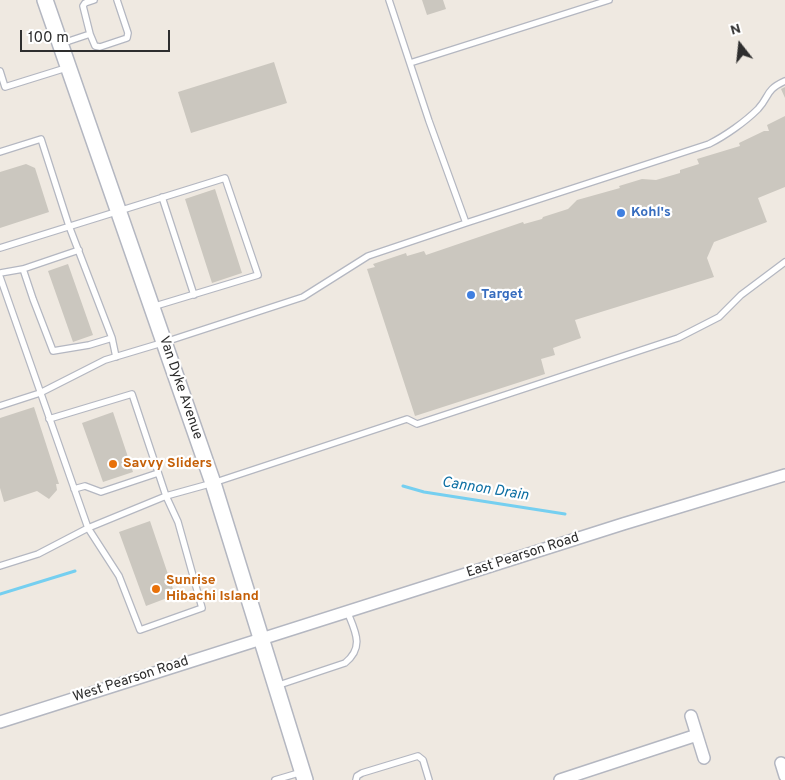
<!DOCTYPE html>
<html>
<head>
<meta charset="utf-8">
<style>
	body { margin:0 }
	#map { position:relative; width:785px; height:780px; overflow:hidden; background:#efe9e1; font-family:Overpass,sans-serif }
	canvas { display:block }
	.north { position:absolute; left:715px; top:20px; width:50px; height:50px; -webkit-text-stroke:4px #fff; paint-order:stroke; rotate:344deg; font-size:14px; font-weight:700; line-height:20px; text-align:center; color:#2e2e2e }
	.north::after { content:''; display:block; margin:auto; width:18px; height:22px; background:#2e2e2e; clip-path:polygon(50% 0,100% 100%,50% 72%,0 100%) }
	.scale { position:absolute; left:20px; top:30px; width:150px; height:22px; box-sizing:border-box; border:2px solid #2e2e2e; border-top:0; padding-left:6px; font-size:15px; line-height:18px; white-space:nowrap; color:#2e2e2e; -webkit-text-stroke:4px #fff; paint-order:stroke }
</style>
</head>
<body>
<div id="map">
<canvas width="785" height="780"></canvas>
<div class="north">N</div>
<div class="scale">100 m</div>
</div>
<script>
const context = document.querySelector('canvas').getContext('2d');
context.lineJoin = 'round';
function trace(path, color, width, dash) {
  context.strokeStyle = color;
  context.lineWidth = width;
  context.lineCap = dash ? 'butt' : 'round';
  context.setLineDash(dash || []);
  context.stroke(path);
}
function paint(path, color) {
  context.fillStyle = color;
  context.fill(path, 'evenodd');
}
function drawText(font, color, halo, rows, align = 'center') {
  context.font = font + ' Overpass,sans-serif';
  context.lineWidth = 4.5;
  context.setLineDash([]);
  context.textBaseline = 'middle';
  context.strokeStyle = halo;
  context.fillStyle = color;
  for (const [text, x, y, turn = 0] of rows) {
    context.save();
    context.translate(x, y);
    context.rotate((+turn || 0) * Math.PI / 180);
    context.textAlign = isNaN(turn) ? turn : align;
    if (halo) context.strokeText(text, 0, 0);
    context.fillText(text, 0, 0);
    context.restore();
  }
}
trace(new Path2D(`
	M403 486 424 492 565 514
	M0 594 75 571`), '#75cff0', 3);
paint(new Path2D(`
	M422 0H443L446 9 427 15Z
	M274 62 287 103 191 133 178 92Z
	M785 87V98L781 89Z
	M785 116V187L758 198 767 222 714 242 707 258 714 277 575 320 581 338 553 348 555 355 541 359 545 374 415 416 367 269 375 267 373 264 406 253 407 256 424 251 426 255 523 222 524 224 542 219 543 217 568 209 577 200 620 188 619 186 642 179 656 180 680 173V170L699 164 697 159 740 146 739 143 764 131H769L767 125Z
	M26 164 35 168 49 212 0 228V172Z
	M215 189 242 273 212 283 185 199Z
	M68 264 93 335 73 342 48 271Z
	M34 407 59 484H56L57 490 49 499 37 491 4 502 0 488V418Z
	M113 412 133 472 103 482 82 423Z
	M150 521 175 595 146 606 119 532Z`), '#cbc7bf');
const service = new Path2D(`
	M90 34 83 6 85 3 94 0
	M60 44 90 34 95 46 100 47 127 38 128 33 117 0
	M410 63 609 0
	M0 71 5 87 66 68
	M0 152 41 139 69 226 112 338 116 357
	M162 197 194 295
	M466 223 709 144C725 136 745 122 758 109 770 96 765 90 785 81
	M0 248 225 178 258 275 152 307
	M23 269 33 299 53 351 89 345 112 338
	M0 273 23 269 79 250
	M0 277 88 528 166 496 132 394 49 419
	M0 406 40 393 105 360 165 342 303 297 368 256 466 223 429 121 389 0
	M74 489 85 486 101 492 158 473
	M0 566 38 554 88 528 119 576 140 630 202 608 178 522 166 496 213 483 407 419 417 424 678 338 719 317 741 295 785 262
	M276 686 345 663C365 647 355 631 347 611
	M275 780 302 772
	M356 780 357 776 362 773 418 756 423 760 429 780`);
const minor = new Path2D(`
	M691 716 704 758
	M0 722 623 524 785 475
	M781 763 785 776
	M560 780 697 735`);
const secondary = new Path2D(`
	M45 0 213 483 305 780`);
trace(service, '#b4b7c1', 8);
trace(minor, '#b4b7c1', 14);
trace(secondary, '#b4b7c1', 18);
trace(service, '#fff', 5.5);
trace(minor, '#fff', 11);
trace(secondary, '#fff', 15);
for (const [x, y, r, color] of [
	[621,213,5,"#3f7fe0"],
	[471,295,5,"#3f7fe0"],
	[113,464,5,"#e8710a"],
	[156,589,5,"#e8710a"]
]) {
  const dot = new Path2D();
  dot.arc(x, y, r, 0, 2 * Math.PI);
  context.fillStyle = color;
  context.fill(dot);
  trace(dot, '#fff', 2);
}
drawText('bold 14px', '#366cbe', '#fff', [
	["Kohl's",631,213],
	["Target",481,295]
], 'left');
drawText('14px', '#2e2e2e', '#fff', [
	["Van Dyke Avenue",180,388,71],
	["East Pearson Road",523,556,-18],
	["West Pearson Road",131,680,-18]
]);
drawText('bold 14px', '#c56008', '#fff', [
	["Savvy Sliders",123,464],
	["Sunrise",166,581],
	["Hibachi Island",166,597]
], 'left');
drawText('italic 15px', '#0d6fa3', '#fff', [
	["Cannon Drain",485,490,9]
]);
</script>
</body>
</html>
